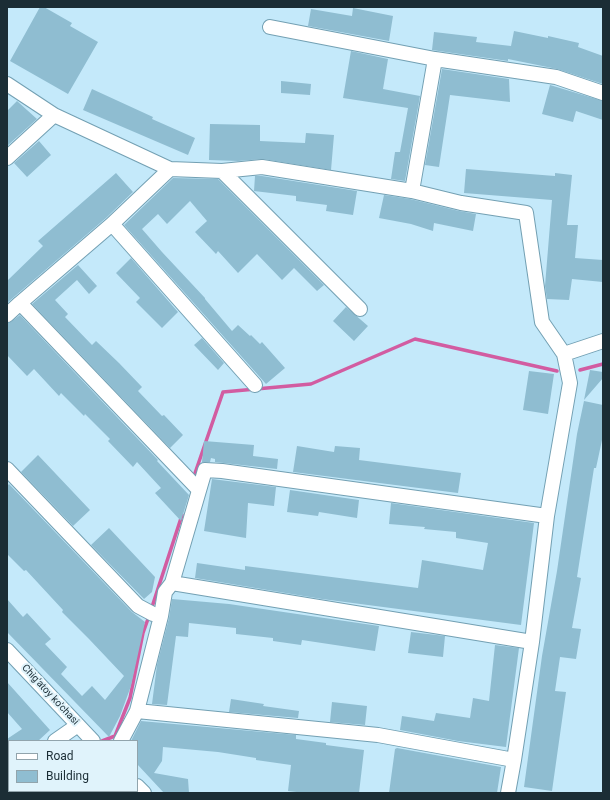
<!DOCTYPE html>
<html>
<head>
<meta charset="utf-8">
<style>
	body { margin:0 }
	#map { position:relative; width:610px; height:800px; overflow:hidden; background:#c4e9fa; font-family:Roboto,sans-serif }
	canvas { display:block }
	.frame { position:absolute; inset:0; border:8px solid #1b2d35; pointer-events:none }
	.legend { position:absolute; left:8px; top:740px; width:130px; height:52px; box-sizing:border-box; background:#e0f3fb; border:1px solid #91a4ac; margin:0; padding:5px 7px; list-style:none; font-size:12px; color:#1b2d35 }
	.legend li { display:flex; align-items:center; gap:8px; height:20px }
	.legend b { width:20px; border:1px solid #91a4ac }
</style>
</head>
<body>
<div id="map">
<canvas width="610" height="800"></canvas>
<div class="frame"></div>
<ul class="legend">
<li><b style="height:5px;background:#fff"></b>Road</li>
<li><b style="height:11px;background:#8fbdd1"></b>Building</li>
</ul>
</div>
<script>
const context = document.querySelector('canvas').getContext('2d');
context.lineJoin = 'round';
function trace(path, color, width, dash) {
  context.strokeStyle = color;
  context.lineWidth = width;
  context.lineCap = dash ? 'butt' : 'round';
  context.setLineDash(dash || []);
  context.stroke(path);
}
function paint(path, color) {
  context.fillStyle = color;
  context.fill(path, 'evenodd');
}
function drawText(font, color, halo, rows, align = 'center') {
  context.font = font + ' Roboto,sans-serif';
  context.lineWidth = 4;
  context.setLineDash([]);
  context.textBaseline = 'middle';
  context.strokeStyle = halo;
  context.fillStyle = color;
  for (const [text, x, y, turn = 0] of rows) {
    context.save();
    context.translate(x, y);
    context.rotate((+turn || 0) * Math.PI / 180);
    context.textAlign = isNaN(turn) ? turn : align;
    if (halo) context.strokeText(text, 0, 0);
    context.fillText(text, 0, 0);
    context.restore();
  }
}
trace(new Path2D(`
	M580 370 603 364
	M193 479 223 392 311 384 415 339 557 371
	M151 610 182 515
	M102 741 115 736 130 698 143 633 149 616
	M7 791 9 790`), '#d25ca1', 3.5);
paint(new Path2D(`
	M40 7H44L72 23 70 26 98 42 68 94 10 61Z
	M353 8 393 16 389 41 308 26 311 9 352 16Z
	M514 31 548 38V36L579 43 578 47 603 56V84L557 69 508 59V61L432 50 434 32 477 37 476 42 511 46Z
	M351 51 388 59 383 89 420 96 405 181 391 179 395 152H400L408 108 343 98Z
	M442 69 509 79 510 102 450 95 439 167 425 165Z
	M281 81 311 84 310 95 281 93Z
	M550 85 603 101V120L576 111 573 122 542 114Z
	M92 89 153 117 152 119 195 138 188 155 83 110Z
	M17 101 37 119 7 146V111Z
	M210 124 260 125V141L305 143 306 133 334 135 331 170 263 159 238 161 209 160Z
	M39 141 51 155 27 177 14 163Z
	M466 169 555 176V173L572 175 567 225H578L575 258 603 260V282L572 279 569 300 547 299 545 286 552 200 464 193Z
	M116 173 133 192 106 218 7 303V281L43 246 38 241Z
	M255 176H262L357 191 353 215 326 211 327 205 296 201V196L254 191Z
	M173 178 218 179 324 285 317 291 294 268 282 280 257 254 238 273 218 251 216 254 195 232 207 221 190 201 167 224 158 214 142 229 162 252 205 298V299L232 331 238 325 250 336 251 335 260 344 262 342 285 368 266 384 124 225Z
	M384 195 410 199 459 211 476 214 473 231 434 223 433 231 411 224 379 218Z
	M131 258 178 312 162 328 136 302 140 298 116 273Z
	M78 265 97 286 89 294 77 280 55 300 68 314 65 317 92 345 96 341 119 363 142 387 138 391 162 416 164 415 183 435 170 448 32 304Z
	M346 307 368 326 354 341 333 321Z
	M20 315 158 460 157 461 189 495 181 521 155 493 161 488 137 462 133 467 108 441 110 439 85 414 84 416 61 393 59 396 34 369 27 376 7 355V323L12 321Z
	M202 338 224 363 218 370 194 345Z
	M590 370 603 372V378L584 400Z
	M529 371 554 374 548 414 523 410Z
	M584 401 603 405V441L602 440 596 468H594L577 577 581 578 572 628 581 629 576 659 560 657 555 691 566 692 552 791 524 787 542 656 557 571 577 434Z
	M204 441 254 445 253 456 278 459 277 469 215 462V459L211 458 210 462H202Z
	M297 446 334 452 335 446 360 448 359 460 461 473 458 493 293 472Z
	M38 455 90 510 73 526 21 472Z
	M212 479 276 487 274 506 248 503 246 538 204 531Z
	M9 484 132 612 145 622 131 686 120 716 109 737 7 632V599L23 617 27 613 51 639 45 644 67 667 61 674 82 696 92 686 105 700 124 676 89 639 62 612 63 610 26 570 24 571 7 554V486Z
	M290 490 359 500 357 518 319 512 318 516 287 512Z
	M391 503 534 523 521 625 322 599 195 578 197 563 245 570V566L418 588 422 560 483 570 488 543 456 538V532L424 529 425 527 389 524Z
	M109 528 155 577 152 592 144 599 91 545Z
	M172 599 229 604 379 626 375 651 302 640 301 645 273 641V638L236 634V628L189 623 188 637 176 636 167 705 152 704 157 665 169 618Z
	M411 632 445 636 443 657 408 653Z
	M495 645 519 648 506 747 458 741 400 730 402 716 434 721 436 713 470 718 473 698 489 701Z
	M7 682 50 730 38 741H7V739L22 729 7 712Z
	M231 699 264 704 263 706 299 711 298 718 229 712Z
	M332 702 367 706 365 725 330 722Z
	M141 721 296 735V739L326 743V745L364 750 359 793H305L288 791 291 765 256 760V758L218 752 163 747 162 761 154 773 188 779 189 793H164L137 764V741H131Z
	M397 748 501 767 497 793H389L395 749Z`), '#8fbdd1');
const minor = new Path2D(`
	M270 27 435 59 556 77 603 93
	M7 84 54 115 170 169 222 171 262 167 412 191 461 203 526 213 542 322 564 354 570 383 547 516 532 642 514 760 508 793
	M7 158 54 115
	M222 171 360 309
	M412 191 435 59
	M112 224 255 385
	M20 303 199 490
	M7 315 20 303 112 224 170 169
	M564 354 603 341
	M7 469 138 606 153 614 161 616
	M172 583 532 642
	M7 650 93 741
	M137 711 378 735 514 760
	M55 741 78 725
	M121 741 137 711 161 616 165 592 172 583 205 470 222 471 547 516
	M7 774 9 773
	M137 786 144 793`);
trace(minor, '#73a0b3', 16);
trace(minor, '#fff', 14);
drawText('10px', '#1b2d35', '#e0f3fb', [
	["Chig'atoy ko'chasi",50,695,47]
]);
</script>
</body>
</html>
